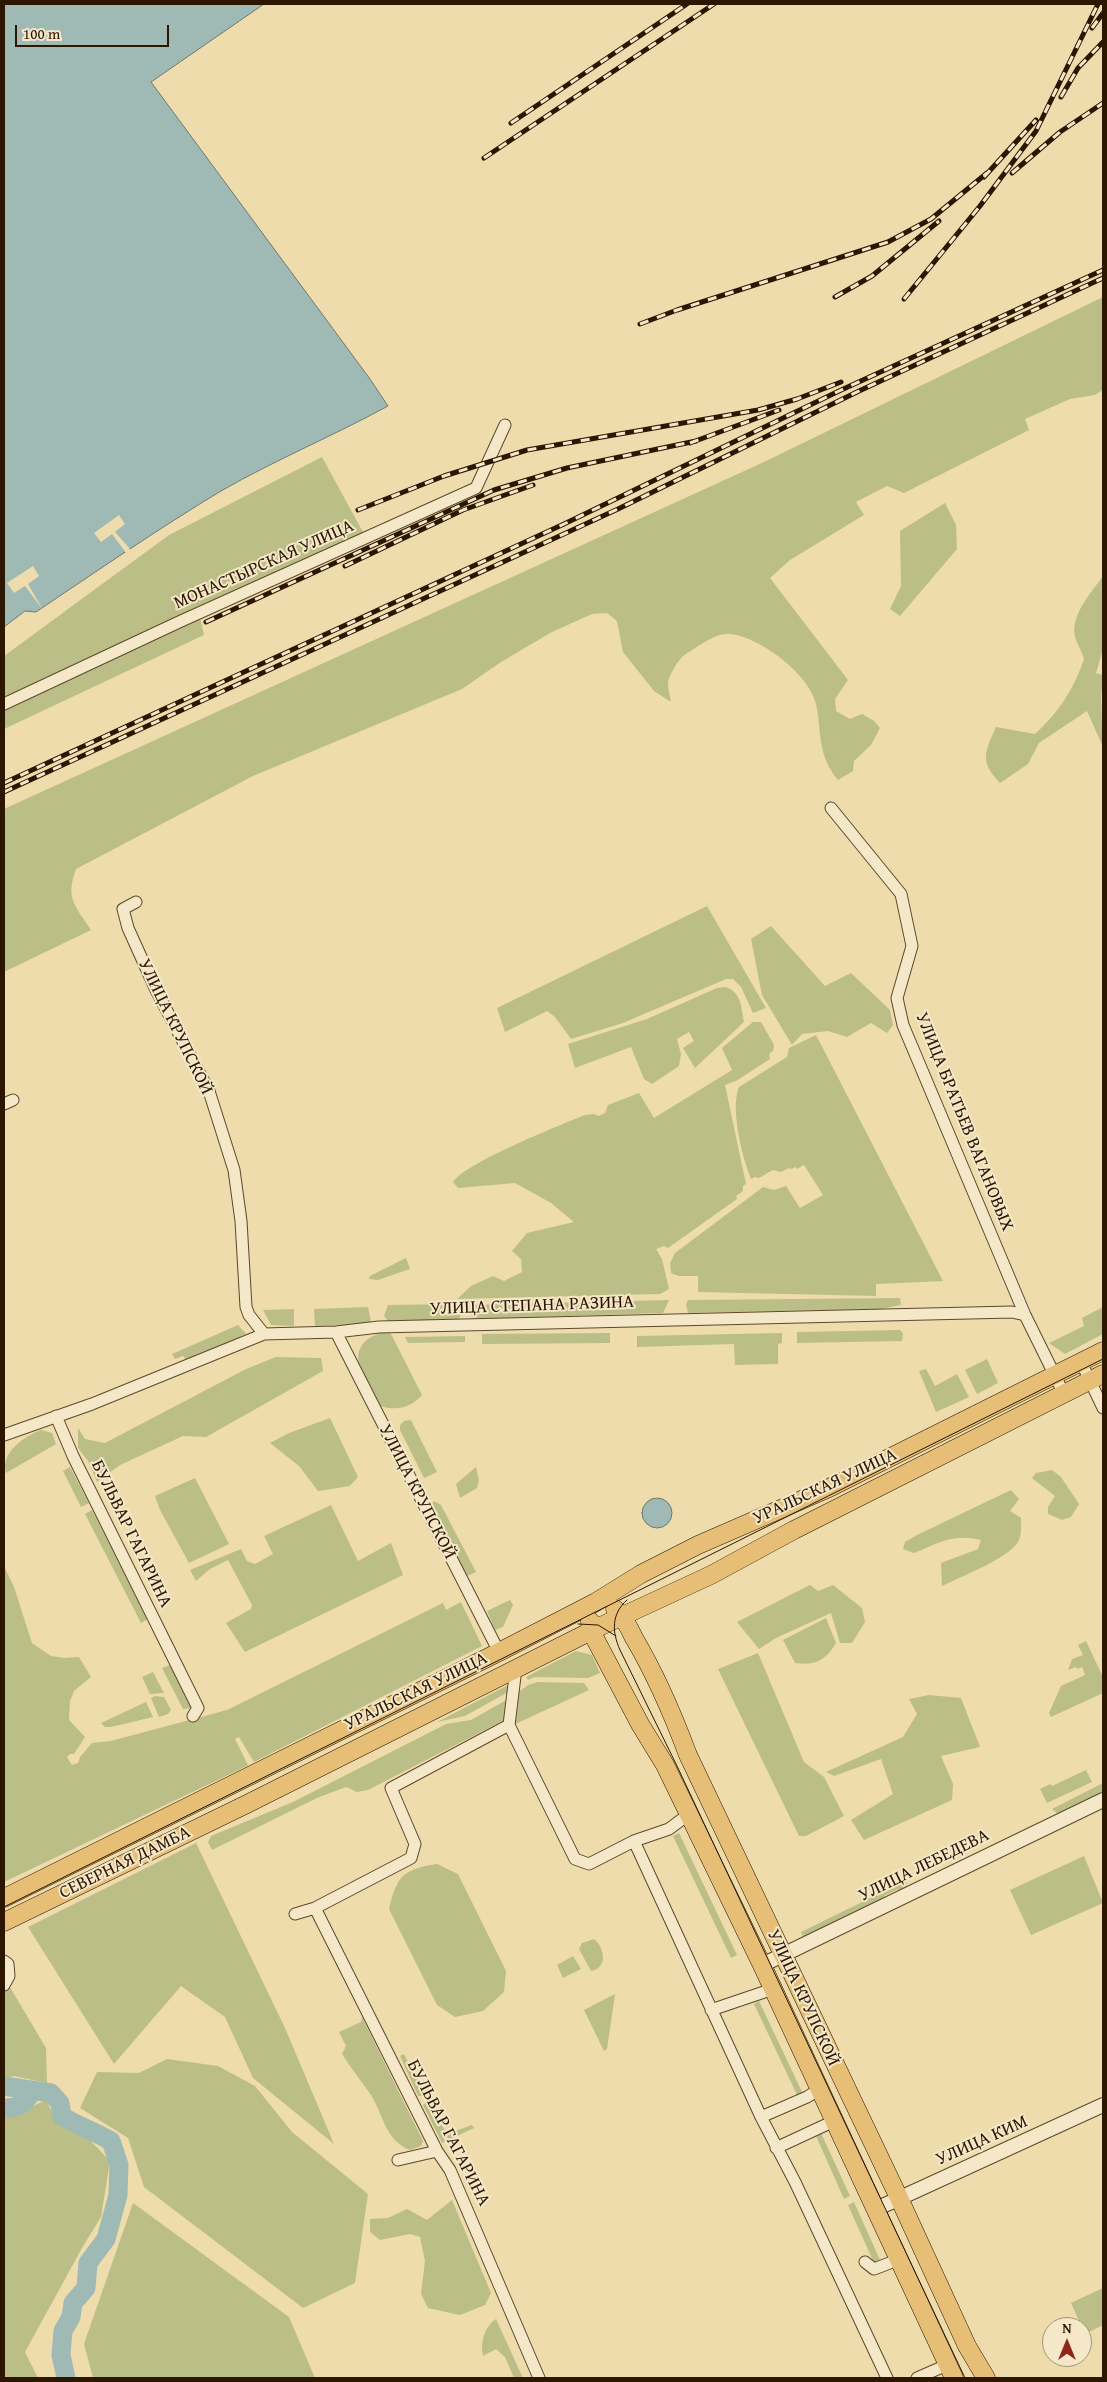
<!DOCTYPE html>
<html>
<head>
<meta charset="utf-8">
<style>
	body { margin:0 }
	#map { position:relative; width:1107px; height:2382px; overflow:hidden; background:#eedcac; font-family:"Gentium Book Plus",serif }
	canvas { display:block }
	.frame { position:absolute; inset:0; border:5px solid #2d1600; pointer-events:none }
	.north { position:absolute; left:1042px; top:2317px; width:50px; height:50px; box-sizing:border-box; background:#f4e8c9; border:1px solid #a49479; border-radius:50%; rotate:0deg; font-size:14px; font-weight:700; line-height:20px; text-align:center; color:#2d1600 }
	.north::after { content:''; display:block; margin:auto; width:18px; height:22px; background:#8f2418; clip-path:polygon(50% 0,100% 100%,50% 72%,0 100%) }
	.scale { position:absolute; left:15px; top:25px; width:154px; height:22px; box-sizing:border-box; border:2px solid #2d1600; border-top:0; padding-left:6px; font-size:15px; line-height:18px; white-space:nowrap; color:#2d1600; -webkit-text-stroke:4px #f4e8c9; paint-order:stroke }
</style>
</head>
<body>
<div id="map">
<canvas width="1107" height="2382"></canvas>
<div class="frame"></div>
<div class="north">N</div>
<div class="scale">100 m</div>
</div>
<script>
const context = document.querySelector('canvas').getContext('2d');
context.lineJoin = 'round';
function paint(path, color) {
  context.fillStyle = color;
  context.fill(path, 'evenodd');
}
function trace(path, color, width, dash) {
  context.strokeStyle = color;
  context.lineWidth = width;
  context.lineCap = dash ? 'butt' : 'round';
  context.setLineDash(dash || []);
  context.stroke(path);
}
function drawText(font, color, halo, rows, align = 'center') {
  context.font = font + ' "Gentium Book Plus",serif';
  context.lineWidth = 4;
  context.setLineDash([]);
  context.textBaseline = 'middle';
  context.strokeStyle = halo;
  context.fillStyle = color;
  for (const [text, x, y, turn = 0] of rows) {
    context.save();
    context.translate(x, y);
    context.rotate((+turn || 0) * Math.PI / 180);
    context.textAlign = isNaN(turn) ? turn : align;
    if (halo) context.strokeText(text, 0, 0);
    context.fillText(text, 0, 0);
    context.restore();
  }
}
paint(new Path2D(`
	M1103 297V390L1095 395 1070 399 1025 419 1029 430 904 493 887 486 856 502 864 515 790 560 770 578 848 680 835 699 836 711 850 719 862 714 874 721 880 728 871 745 854 761 853 771 838 780C817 754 822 734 816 704 809 674 761 638 731 634 716 632 698 647 686 654 679 658 669 675 668 683 668 689 670 696 671 702L654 691 623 652 617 621 607 613 592 614 552 632 501 662 462 689 253 776 76 869C65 899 75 905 91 930L4 972V809L764 462Z
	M322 457 364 534 198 609 204 635 4 729V656L169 535Z
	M945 503 956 525 957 549 900 616 890 609 901 586 900 531Z
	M1103 576V649L1096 673 1103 675 1101 699 1103 747 1087 711 1039 743 1028 764 1000 783C979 761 985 752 996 727L1035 734C1058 713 1074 689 1084 659 1082 652 1079 647 1076 640 1068 617 1091 593 1103 576Z
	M707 906 766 1008 753 1013 741 987 733 979H726L623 1023 571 1039 555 1017 547 1011 505 1032 497 1008Z
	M771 926 825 986 851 973 890 1010 893 1025 887 1033 871 1023 847 1037 828 1031 802 1034 792 1045 762 995 751 939Z
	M726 987C742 993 741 1007 744 1022L695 1068 683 1048 694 1041 689 1032 677 1039 681 1054 679 1066 652 1084 644 1079 631 1047 575 1068 568 1044 647 1019 717 988Z
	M753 1022H761L774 1045 773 1051 769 1054 770 1059 736 1081 725 1085 746 1184 743 1186V1191L736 1196 737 1199 668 1248 664 1246 656 1249 662 1259 669 1289 660 1294 457 1299 471 1286 493 1276 504 1281 522 1272 521 1259 512 1251 527 1233 574 1222 551 1203 515 1183 458 1188 453 1182C467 1162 558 1126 585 1115L594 1114 599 1116 605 1113 608 1105 639 1093 654 1118 732 1070 722 1048Z
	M816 1035 943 1281 876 1284V1296L698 1292V1276H679L671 1273 670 1263 675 1253 763 1187 774 1190 786 1186 800 1208 823 1195 804 1165 797 1169 796 1167 791 1169 789 1168 781 1172 773 1170 759 1178 755 1177 751 1179C742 1157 730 1108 739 1087L787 1057 789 1048Z
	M406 1258 410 1269 378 1280 369 1279 370 1276Z
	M900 1298 901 1305 880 1309 688 1313 686 1305 688 1300Z
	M669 1300 663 1313 474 1319 468 1311V1305Z
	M457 1304 461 1314 459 1320 389 1322 384 1316 388 1305Z
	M368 1307 371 1322 369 1325 315 1326 314 1309Z
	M1103 1307V1334L1065 1354 1049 1343 1084 1326 1082 1318Z
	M294 1309V1326L271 1325 263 1310Z
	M238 1325 246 1334 188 1362 183 1356 175 1359 172 1354Z
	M900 1330 903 1333 902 1341 797 1343V1332Z
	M390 1332 422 1395C411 1408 396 1411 380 1406 370 1387 344 1357 368 1339 375 1334 381 1333 390 1332Z
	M610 1333V1343L482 1344V1334Z
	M782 1333V1343L778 1344V1364L735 1365 734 1344 637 1347V1336Z
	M465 1336V1342L408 1343 405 1337Z
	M276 1357 321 1358 323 1371 206 1437 183 1436 120 1465 97 1482 88 1461 78 1448V1428L85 1439 105 1443 246 1369Z
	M987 1359 998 1383 977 1394 965 1370Z
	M926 1369 935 1386 957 1374 969 1397 936 1412 919 1371Z
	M330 1418 358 1477 350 1486 318 1491 299 1466 270 1443 289 1433Z
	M411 1420 437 1472 424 1478 400 1430V1425L404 1421Z
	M41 1430 52 1433 56 1444 6 1473C0 1452 25 1436 41 1430Z
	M70 1467 89 1503 81 1507 63 1471Z
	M476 1467 479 1480 477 1488 460 1498 456 1484Z
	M1052 1470 1061 1477 1079 1504 1071 1517 1062 1520 1048 1514V1507L1055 1496 1032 1478 1036 1473Z
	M195 1478 229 1544 189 1563 160 1510 155 1496Z
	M1011 1490 1019 1499 1010 1511 1021 1518C1021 1526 1022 1535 1018 1542 1009 1558 960 1577 942 1586L941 1563 978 1549 981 1540C954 1533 938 1543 914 1553L903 1549 905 1542 917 1535Z
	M434 1501 441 1505 476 1572 467 1576 432 1510 431 1505Z
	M331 1505 358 1561 391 1543 403 1575 245 1652 226 1623 251 1609 252 1605 228 1560 210 1569 196 1581 190 1570 241 1549 247 1561 255 1564 273 1554 264 1536Z
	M92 1510 148 1619 141 1623 85 1514Z
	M4 1566 14 1587 32 1643 51 1656 65 1658 79 1657 91 1677 74 1691 70 1701 69 1720 85 1737 74 1754H70L67 1757 72 1765 78 1763 80 1757 92 1743 111 1741 227 1710 443 1603 446 1610 461 1602 482 1646 254 1762 239 1737 235 1739 248 1765 247 1766 4 1882Z
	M810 1585 818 1591 833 1585 862 1608 865 1622 852 1643H840L831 1613 776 1638 759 1649 737 1622Z
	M510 1600 513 1605 503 1627 495 1630 487 1611Z
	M826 1618 836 1643C826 1660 815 1666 795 1663L783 1640Z
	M1086 1641 1103 1677V1693L1051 1717 1049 1713 1061 1686 1085 1675 1082 1667 1077 1669 1076 1667 1068 1670 1072 1659 1083 1655 1078 1645Z
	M576 1651 592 1655 600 1673 588 1678 534 1677 528 1680 526 1677Z
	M758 1653 804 1762 824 1777 844 1816 806 1836H799L718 1669Z
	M172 1664 194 1708 183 1709 162 1668Z
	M153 1672 164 1693 150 1694 142 1677Z
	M538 1682 584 1683 589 1690 511 1726 516 1694 528 1685Z
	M508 1685 510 1691 465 1716 437 1722Z
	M929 1695 961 1698 980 1747 941 1756 953 1784 952 1800 864 1840 851 1820 893 1794 881 1759 834 1776 826 1772 903 1737 917 1714 909 1699Z
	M155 1696 164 1697 171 1710 168 1714 159 1717 151 1698Z
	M510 1698 506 1719 368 1790 357 1792 346 1787 317 1798 212 1850 208 1842 211 1836 293 1802 446 1724 471 1720Z
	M146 1702 153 1717 111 1727H105L101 1723Z
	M1086 1770 1092 1782 1047 1803 1040 1789 1050 1784 1052 1786Z
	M1103 1783V1791L1096 1797 1059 1815 1052 1809Z
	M679 1833 737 1955 731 1958 673 1836Z
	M196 1843 285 2028 334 2144 253 2078 225 2017 181 1986 114 2064 28 1927Z
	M1084 1856 1103 1903 1031 1935 1010 1890Z
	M437 1864 458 1874 506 1971 504 1992 483 2011 455 2017 437 2005 389 1909C397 1876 403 1869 437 1864Z
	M907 1880 905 1890 900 1893 898 1889 884 1896 886 1900 804 1939 801 1932Z
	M594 1939C605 1948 608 1968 591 1971L579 1949 582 1943Z
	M573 1956 581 1969 563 1978 557 1965Z
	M4 1977 46 2048 47 2083 13 2076 4 2081Z
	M615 1994 607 2049 604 2051 584 2010Z
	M759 2001 803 2094 798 2097 754 2004Z
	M362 2017 423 2141 421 2146 410 2150C385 2140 384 2116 371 2095 361 2081 351 2068 342 2054L346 2046 339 2032 361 2022Z
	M404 2054 425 2096H418L400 2056Z
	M167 2059 218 2066 255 2086 292 2132 368 2194 355 2283 303 2308 144 2187 128 2138 80 2108 97 2072 139 2073Z
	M46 2100 59 2125 83 2133 110 2161 101 2217 82 2248 25 2352 38 2378H4V2113L22 2111Z
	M428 2101 447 2134 472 2125 474 2128 442 2143 423 2105Z
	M821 2133 850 2196 844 2199 816 2136Z
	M452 2200 491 2293 485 2305 460 2315 428 2308 421 2294 425 2261 420 2237 410 2234 380 2240 370 2232V2219L388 2218 407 2209 427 2220Z
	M854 2202 880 2260 874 2263 848 2205Z
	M133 2203 289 2317 315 2378H93L84 2344Z
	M1103 2288V2325L1085 2334 1071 2303Z
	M496 2319 522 2376 521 2378H514L505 2357 496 2349 483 2356C480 2343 484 2327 496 2319Z`), '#bbbf87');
const water = new Path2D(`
	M4 4H264L151 82 370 379 388 406C333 436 275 460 221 491 158 529 97 571 36 612L25 611 4 627Z
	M642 1513a15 15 0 1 1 30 0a15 15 0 1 1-30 0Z`);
paint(water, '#9fb9b5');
trace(water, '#71786d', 1);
paint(new Path2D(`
	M119 515 125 524 115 532 130 549 127 554 112 534 101 542 94 533Z
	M33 566 39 576 28 584 43 610 25 586 14 593 7 583Z`), '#eedcac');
trace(new Path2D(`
	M4 2086 51 2093 60 2103 62 2116C78 2126 94 2131 111 2141L119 2165 118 2195 106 2239 88 2263 86 2288 73 2303 71 2317 63 2331 61 2355 66 2378
	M4 2108C19 2108 24 2104 33 2091`), '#9fb9b5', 19);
const minor = new Path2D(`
	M4 704 179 622 476 488 505 425
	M831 808 901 894 912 946 897 998 903 1025 1025 1315 1064 1394
	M136 902 123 909 128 928 156 990 209 1091 234 1170 241 1221 246 1307 249 1315 264 1334
	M4 1104 13 1100
	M336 1332 499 1652
	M1081 1362 1103 1408
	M56 1416 73 1456 198 1708 193 1716
	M4 1435 92 1404 264 1334 336 1332 379 1327 1012 1312 1025 1315
	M516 1668 509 1725 575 1859 589 1864 634 1841 669 1829 689 1814
	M634 1841 761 2117 807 2097 820 2089
	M315 1908 437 2151 450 2170 539 2378
	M295 1914 315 1908 411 1858 415 1844 391 1788 509 1725
	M4 1961 8 1964 9 1976 4 1985
	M711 2010 773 1989
	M761 2117 795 2182 887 2378
	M776 2148 834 2121
	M398 2160 437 2151
	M865 2262 874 2269 900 2259
	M917 2378 949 2364`);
const tertiary = new Path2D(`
	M762 1965 1103 1800
	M876 2209 1103 2105`);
const primary = new Path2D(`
	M615 1609C624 1617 629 1627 634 1638 656 1675 673 1715 688 1755L899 2198 967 2346 986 2378
	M590 1621 591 1631 640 1724 665 1765 762 1965 954 2378
	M4 1898 499 1652 596 1602 641 1574 698 1545 829 1488 1103 1351
	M4 1922 247 1804 601 1626 711 1575 794 1530 1103 1374`);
trace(minor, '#5d482b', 13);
trace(tertiary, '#5d482b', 16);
trace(primary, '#2d1600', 19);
trace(minor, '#f4e8c9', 11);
trace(tertiary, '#f4e8c9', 14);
trace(primary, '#e7be76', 18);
trace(new Path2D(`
	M627 1600C611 1614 612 1632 620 1650L677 1766 965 2378
	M578 1624 598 1625 616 1636
	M4 1907 1103 1359`), '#2d1600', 1);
const rail = new Path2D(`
	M1092 28 1103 13
	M1061 97 1078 68 1103 42
	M511 123 687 4
	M484 158 714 4
	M1012 173 1060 132 1103 103
	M984 177 1036 120
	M835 297 872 276 939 221
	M904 299 980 206 1036 131 1098 4
	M640 324 677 310 888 242 931 219 987 173
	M690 443 779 410
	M358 510 444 476 527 450 758 410 797 399 841 382
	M345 566 463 510 533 485
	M206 622 494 490 567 468 696 441
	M4 783 564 524 839 391 1103 270
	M4 792 618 509 859 391 1103 278`);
trace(rail, '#2d1600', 5);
trace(rail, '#f4e8c9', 3, [9]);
drawText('18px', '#2d1600', '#f4e8c9', [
	["МОНАСТЫРСКАЯ УЛИЦА",264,565,-24],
	["УЛИЦА КРУПСКОЙ",175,1027,64],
	["УЛИЦА БРАТЬЕВ ВАГАНОВЫХ",964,1122,68],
	["УЛИЦА СТЕПАНА РАЗИНА",532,1306,-2],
	["УРАЛЬСКАЯ УЛИЦА",825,1487,-25],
	["УЛИЦА КРУПСКОЙ",417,1492,63],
	["БУЛЬВАР ГАГАРИНА",131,1534,64],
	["УРАЛЬСКАЯ УЛИЦА",416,1692,-26],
	["СЕВЕРНАЯ ДАМБА",125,1863,-26],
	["УЛИЦА ЛЕБЕДЕВА",924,1866,-26],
	["УЛИЦА КРУПСКОЙ",803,1998,65],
	["БУЛЬВАР ГАГАРИНА",448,2133,63],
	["УЛИЦА КИМ",982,2141,-24]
]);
</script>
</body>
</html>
